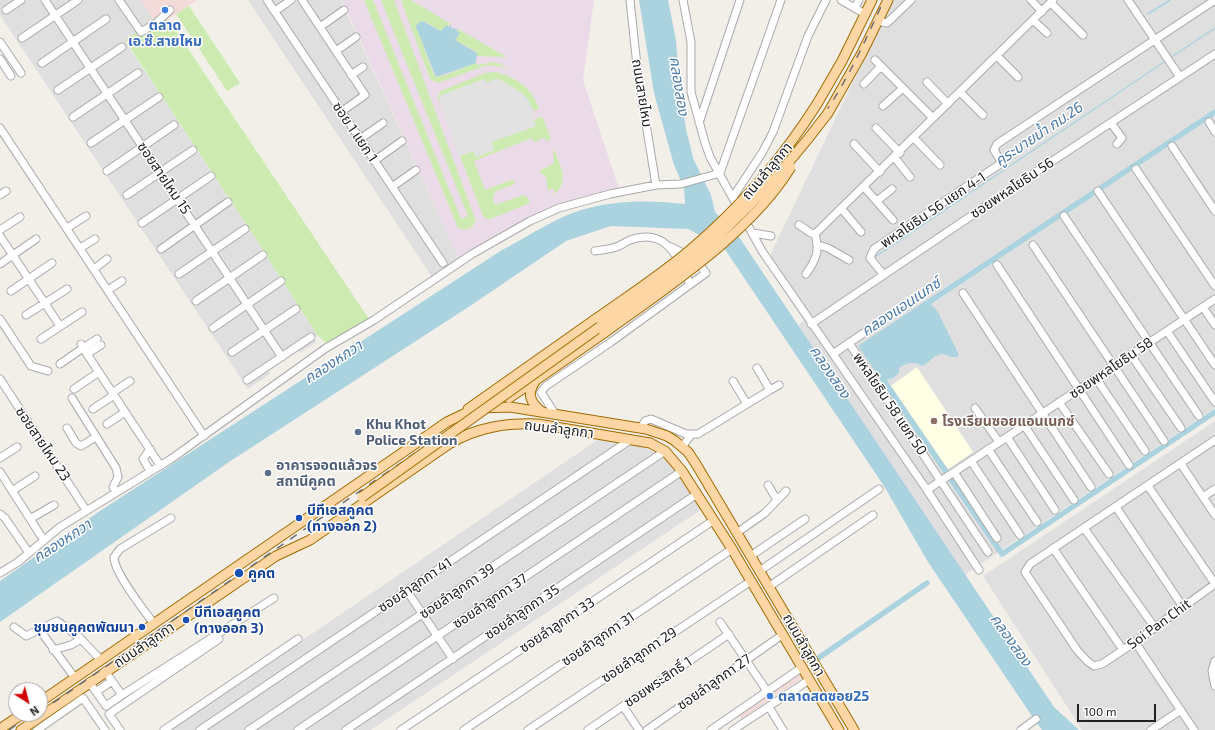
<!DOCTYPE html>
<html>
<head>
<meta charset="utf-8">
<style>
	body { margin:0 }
	#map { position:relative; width:1215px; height:730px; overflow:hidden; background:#f2efe9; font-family:"Exo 2",sans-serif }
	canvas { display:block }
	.north { position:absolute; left:8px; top:682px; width:40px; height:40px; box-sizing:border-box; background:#fff; border:1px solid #a7a7a7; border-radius:50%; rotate:144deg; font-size:11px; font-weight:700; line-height:16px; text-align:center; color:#222 }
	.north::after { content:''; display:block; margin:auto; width:14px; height:18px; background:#d40000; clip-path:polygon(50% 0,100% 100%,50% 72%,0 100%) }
	.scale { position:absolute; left:1077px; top:704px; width:79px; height:18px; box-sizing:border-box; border:2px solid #222; border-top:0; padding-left:5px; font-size:12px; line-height:14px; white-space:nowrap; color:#222; -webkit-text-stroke:3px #fff; paint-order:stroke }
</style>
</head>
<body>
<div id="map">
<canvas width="1215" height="730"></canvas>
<div class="north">N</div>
<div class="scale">100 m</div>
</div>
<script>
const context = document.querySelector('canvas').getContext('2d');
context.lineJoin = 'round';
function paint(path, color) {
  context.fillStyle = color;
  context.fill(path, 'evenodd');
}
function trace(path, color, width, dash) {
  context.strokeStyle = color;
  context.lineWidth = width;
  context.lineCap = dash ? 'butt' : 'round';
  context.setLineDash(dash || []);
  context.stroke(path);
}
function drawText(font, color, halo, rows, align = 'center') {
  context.font = font + ' "Exo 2","Noto Sans Thai",sans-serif';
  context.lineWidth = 3;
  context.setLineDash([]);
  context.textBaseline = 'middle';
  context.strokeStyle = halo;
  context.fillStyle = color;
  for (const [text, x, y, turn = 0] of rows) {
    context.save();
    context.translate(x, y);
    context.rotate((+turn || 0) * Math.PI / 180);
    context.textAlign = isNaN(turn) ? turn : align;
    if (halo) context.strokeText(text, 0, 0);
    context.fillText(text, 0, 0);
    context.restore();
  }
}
paint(new Path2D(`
	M0 0H141L158 26 139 38 136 34 125 41 254 236 317 335 314 338 316 342 300 353 298 350 268 371 270 374 248 389 0 15Z
	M248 0H341L459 259 432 277Z
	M892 0H1215V408L964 575 795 327 804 321 766 264Z
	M1215 421V730H1082L983 576Z
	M599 439 646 448 666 458 674 465 702 509 371 730H170Z`), '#e0dfdf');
paint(new Path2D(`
	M141 0H197L158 26Z
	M798 673 802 678 741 719 738 713Z`), '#f2dad9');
paint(new Path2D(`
	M342 0H594L583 80 619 189 557 204 459 259Z`), '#ebdbe8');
paint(new Path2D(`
	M917 367 973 452 948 469 891 386Z`), '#ffffe5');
paint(new Path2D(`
	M364 0H373L461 219 468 216 381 0H394L476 221 472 227 464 230 458 228Z
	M401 0H411L451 24 441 31 426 22 416 26 434 75 442 76 476 63 478 65 493 62 510 68 487 65 438 83 430 79Z
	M189 6 240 83 227 91 176 14Z
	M168 19 369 319 327 344 317 335 254 236 125 40 136 33 139 38Z
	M458 29 507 57 476 56 477 52 455 40 460 33 456 31Z
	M494 72C515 76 533 88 539 109L534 111 523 94 498 79 486 83 484 79 440 96 441 100 439 101 438 96 441 91 485 73Z
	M540 117 543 118 551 139 547 141 544 138 534 142 532 138 474 161 485 190 511 180 514 181 515 184 494 192 495 196 492 197 495 205 523 195 528 198 530 203 488 220 483 216 460 156 473 151 476 157 494 150 491 142 536 126 534 120Z
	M553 150H554C561 166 571 185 551 196L555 192 552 188 548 191 546 177 539 171 554 163Z`), '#cdebb0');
paint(new Path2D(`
	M484 79 487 83 495 79 501 80 523 94 529 101 536 126 491 142 494 150 476 157 473 151 459 156 439 101 441 100 439 96Z`), '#e2e2e2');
paint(new Path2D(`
	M639 0H668L676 40 680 92 686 129 693 158 711 195 715 212 737 234 1054 707 1079 730H1042L1036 722 928 562 884 486 724 248 688 229 611 226 566 241 470 306 229 462 0 622V581L100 511 502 250C527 237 555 218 581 210 616 200 650 200 685 204L684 188 674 165 654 93Z
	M422 21 441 31 446 25 449 27 451 24V28L458 29 456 31 460 33 455 40 477 53 476 63 436 77 416 27 417 24Z
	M927 300 938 312 959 355 957 357C951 358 946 354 941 354 934 355 929 363 922 366 915 361 906 363 899 368V373L893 378 882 381 858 346Z`), '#aad3df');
trace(new Path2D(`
	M1148 14 1170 0
	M1170 58 1215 28
	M875 257 1167 60`), '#aad3df', 1.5);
trace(new Path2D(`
	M923 306 1215 112
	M880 375 1002 554 1215 412
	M817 659 927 583`), '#aad3df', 5.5);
const minor = new Path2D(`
	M45 0 282 357
	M119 0 141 32 156 23 170 10
	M267 0 443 263
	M302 0 365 95 341 112
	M630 0 638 75 656 185
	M683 0 691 42V92L705 143 710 157 762 251 927 490 979 570
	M841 0 865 14
	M1031 0 1042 12
	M1128 0 1180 77
	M1051 3 1083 35
	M855 8 859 0
	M6 10 21 0
	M275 11 291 0
	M1033 20 1047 33
	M878 21 887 23 911 0
	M320 27 344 10
	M22 38 78 0
	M0 42 21 73
	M336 51 356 37
	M997 56 1018 77
	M0 59 11 76
	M875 60 933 118
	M42 63 106 19
	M351 75 363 67
	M927 82 948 104
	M864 84 881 66
	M58 90 122 47
	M960 92 983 115
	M883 106 903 88
	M73 117 138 73
	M1209 122 1215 132
	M699 123 740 0
	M1111 123 1122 138 1117 144
	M0 128 204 436
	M876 128 900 153
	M914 138 940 165
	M360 139 383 123
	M91 143 159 97
	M854 144 880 172
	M1172 146 1215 211
	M895 158 910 177
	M374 161 402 141
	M1136 169 1215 286
	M107 171 174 125
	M720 173 781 0
	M392 187 416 170
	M864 187 893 220
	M1098 191 1215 365
	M0 195 6 191
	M127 195 193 150
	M733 197 762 153 773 132 808 36 826 0
	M877 201 892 189
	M841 208 861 232
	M1064 216 1199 416
	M142 223 211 176
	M799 225 811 233 815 234 819 230 1053 0
	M67 228 86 216
	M0 230 20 217
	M753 233 771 236
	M0 236 60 326
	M818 245 828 248 849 260
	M1033 245 1164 441
	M80 248 95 239
	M161 249 228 202
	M595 251C603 250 612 249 619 246 623 244 627 241 630 240 667 227 678 258 690 284
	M0 264 36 239
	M997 265 1129 465
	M94 269 107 259
	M179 274 245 229
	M806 274C816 260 820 251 815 234
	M883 274 870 258 874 249 1000 164V160L994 150 997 144 1215 0
	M108 290 122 281
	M11 291 52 263
	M963 293 1091 487
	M196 301 263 255
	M1203 307 1215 325
	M26 315 67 289
	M0 319 31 366 48 371
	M811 324 1048 164 1215 54
	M213 328 281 281
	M1167 331 1215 402
	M41 339 82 312
	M849 343 877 324
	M81 344 83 348 97 339
	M232 352 296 309
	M87 354 101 345
	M833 354 849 343 988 552
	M1131 355 1181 428
	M60 364 83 348 160 465
	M1096 378 1145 451
	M0 379 86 510
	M247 380 311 337
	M733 381 747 404
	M74 389 99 372
	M770 390 779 385
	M112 393 130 381
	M72 398 116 468 118 477 113 487 116 492
	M1059 402 1109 474
	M975 408 999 442
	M93 409 114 395
	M555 414 541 392 546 386 611 342 706 273 695 259 671 247
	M107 424 125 412
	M1024 425 1074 500
	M67 428 76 443 81 446 96 437
	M641 428 645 421 651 419 686 434H698L770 390 757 368
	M1007 437 1055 510
	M1215 440 1030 564 1025 572 1077 650 1087 661 1094 666 1102 664 1135 642 1215 584
	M682 447 691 435
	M150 449 143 459 150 471
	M988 449 1037 522
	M0 458 17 447
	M971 461 1020 535
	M1181 464 1215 515
	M0 472 41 536
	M954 472 997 538
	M768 485 777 500
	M1148 486 1215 584
	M927 490 1215 299
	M12 491 35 476
	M1203 497 1215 489
	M1116 507 1183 607
	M0 514 5 518 29 553
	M30 519 54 505
	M1084 528 1155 628
	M738 532 765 513 786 491
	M1053 548 1123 650
	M752 555 805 519
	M761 570 879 489
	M0 573 18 562 60 527 171 459 326 348 374 320 472 254 530 221 559 208 610 194 656 185 681 184 720 173
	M770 586 873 515
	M407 591 453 659
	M720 622 767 691
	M154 624C144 610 114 573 114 557L120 549 171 518
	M14 627 26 636 57 621 79 637 101 660
	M39 629 75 678
	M1135 642 1194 730
	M53 650 71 645 81 639
	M1215 661 1212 671 1215 686
	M89 682 106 706 122 695 105 671
	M96 692 112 681
	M122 695 274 598
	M623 706 639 730
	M769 707 783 730
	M37 730 83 698 105 730
	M120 730 109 714 219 639
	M164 730 298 639
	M200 730 630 440
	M249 730 665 451
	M298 730 682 471
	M346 730 697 494
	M401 730 714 520
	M464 730 732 549
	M528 730 751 581
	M588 730 729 634
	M647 730 782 635
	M711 730 801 668
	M733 730 809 680
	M1021 730 1036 719
	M1151 730 1181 710`);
const major = new Path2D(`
	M817 104 842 61 872 0
	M828 113 862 53 888 0
	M501 390 503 395 509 398 533 382
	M468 409 597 318
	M542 412C530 402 526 394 536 380L604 333
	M40 702 447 422 470 411 480 408 510 407 646 429 667 436 675 441 688 452 696 464 854 730
	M0 729 22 714
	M21 730 276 556 310 540 449 444C477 427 506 423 538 424L650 443 665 451 682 471 732 549 839 730`);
trace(minor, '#a9a9a9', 9);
trace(major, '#a06b00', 11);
trace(minor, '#fff', 7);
trace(major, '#fcd6a4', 9);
trace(new Path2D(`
	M40 712 628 306C656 286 684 267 710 244 766 195 815 136 850 71 862 48 873 24 884 0
	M9 730 32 714`), '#707070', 1.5, [8, 8]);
const majorBridge = new Path2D(`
	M597 318C628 296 661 275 690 250 740 208 782 159 817 104
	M604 333C666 288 751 233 791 167
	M362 497 661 283C726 235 780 177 828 113`);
trace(majorBridge, '#a06b00', 11, []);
trace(majorBridge, '#fcd6a4', 9);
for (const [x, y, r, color] of [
	[165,10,4,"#3f7fe0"],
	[934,421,4,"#8d6e63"],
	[358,432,4,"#5c6f8a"],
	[268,473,4,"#5c6f8a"],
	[299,518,4,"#1a4fb4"],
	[239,573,5,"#1a4fb4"],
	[186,620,4,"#1a4fb4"],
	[142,627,4,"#1a4fb4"],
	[770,696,4,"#3f7fe0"]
]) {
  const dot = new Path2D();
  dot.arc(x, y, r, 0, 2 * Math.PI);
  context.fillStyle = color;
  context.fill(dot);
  trace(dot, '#fff', 1.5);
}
drawText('bold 14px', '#366cbe', '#fff', [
	["ตลาด",165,25],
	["เอ.ซ๊.สายไหม",165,41],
	["ตลาดสดซอย25",778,696,"left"]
]);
drawText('14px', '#222', '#fff', [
	["ถนนสายไหม",642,93,81],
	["ซอย 1 แยก 1",355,132,56],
	["ถนนลำลูกกา",767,171,-50],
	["ซอยสายไหม 15",164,178,56],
	["ซอยพหลโยธิน 56",1012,188,-34],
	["พหลโยธิน 56 แยก 4-1",933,210,-34],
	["ซอยพหลโยธิน 58",1111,368,-34],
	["พหลโยธิน 58 แยก 50",890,404,56],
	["ถนนลำลูกกา",559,429,7],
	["ซอยสายไหม 23",43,444,56],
	["ซอยลำลูกกา 41",415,585,-34],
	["ซอยลำลูกกา 39",457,591,-34],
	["ซอยลำลูกกา 37",490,601,-34],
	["ซอยลำลูกกา 35",522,612,-34],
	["Soi Pan Chit",1159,624,-36],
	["ซอยลำลูกกา 33",557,625,-34],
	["ซอยลำลูกกา 31",598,639,-34],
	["ถนนลำลูกกา",144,645,-34],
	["ถนนลำลูกกา",804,645,60],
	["ซอยลำลูกกา 29",639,655,-34],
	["ซอยพระสิทธิ์ 1",658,682,-34],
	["ซอยลำลูกกา 27",714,682,-35]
]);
drawText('bold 14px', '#785e54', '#fff', [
	["โรงเรียนซอยแอนเนกซ์",942,421]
], 'left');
drawText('bold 14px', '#4e5e75', '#fff', [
	["Khu Khot",366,424],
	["Police Station",366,440],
	["อาคารจอดแล้วจร",276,465],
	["สถานีคูคต",276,481]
], 'left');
drawText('bold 14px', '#164399', '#fff', [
	["บีทีเอสคูคต",307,510],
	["(ทางออก 2)",307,526],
	["คูคต",248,573],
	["บีทีเอสคูคต",194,612],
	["(ทางออก 3)",194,628],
	["ชุมชนคูคตพัฒนา",134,627,"right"]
], 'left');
drawText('italic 15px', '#4a7aab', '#fff', [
	["คลองสอง",679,86,81],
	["คูระบายน้ำ กม.26",1039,134,-34],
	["คลองแอนเนกซ์",901,307,-34],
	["คลองหกวา",333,362,-33],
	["คลองสอง",830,372,56],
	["คลองหกวา",62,541,-33],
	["คลองสอง",1011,640,55]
]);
</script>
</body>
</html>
